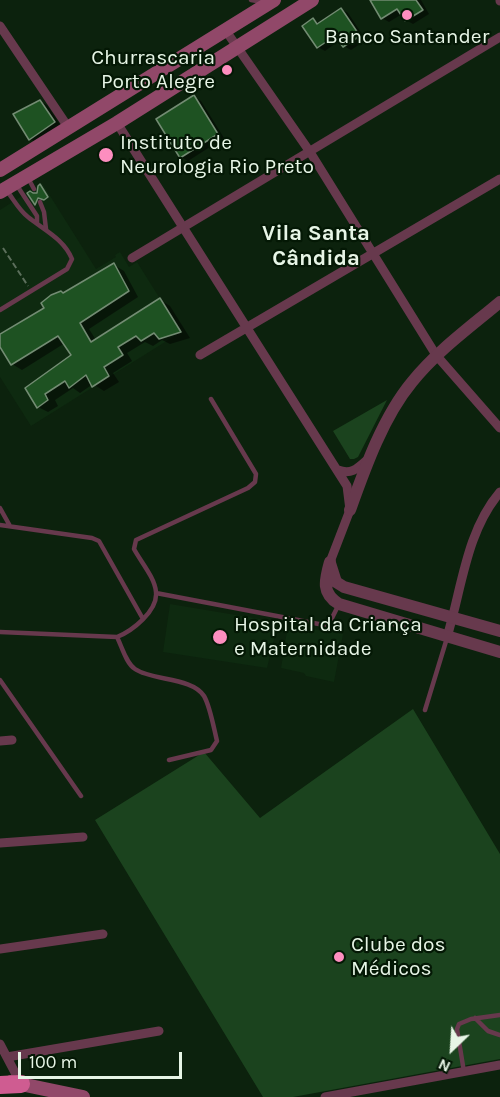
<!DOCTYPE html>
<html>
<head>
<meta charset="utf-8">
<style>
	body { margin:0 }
	#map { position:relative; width:500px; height:1097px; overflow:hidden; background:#0c220d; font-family:Karla,sans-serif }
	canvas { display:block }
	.north { position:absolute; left:422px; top:1019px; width:60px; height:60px; -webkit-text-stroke:4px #041805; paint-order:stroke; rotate:205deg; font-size:16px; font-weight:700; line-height:24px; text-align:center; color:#e7f5e6 }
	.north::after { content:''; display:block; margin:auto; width:21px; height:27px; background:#e7f5e6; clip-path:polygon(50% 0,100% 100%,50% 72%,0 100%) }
	.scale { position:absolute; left:18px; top:1052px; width:164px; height:27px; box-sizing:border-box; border:3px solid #e7f5e6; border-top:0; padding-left:8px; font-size:18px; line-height:21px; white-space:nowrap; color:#e7f5e6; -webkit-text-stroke:4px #041805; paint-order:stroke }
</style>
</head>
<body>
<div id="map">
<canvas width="500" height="1097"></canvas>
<div class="north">N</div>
<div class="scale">100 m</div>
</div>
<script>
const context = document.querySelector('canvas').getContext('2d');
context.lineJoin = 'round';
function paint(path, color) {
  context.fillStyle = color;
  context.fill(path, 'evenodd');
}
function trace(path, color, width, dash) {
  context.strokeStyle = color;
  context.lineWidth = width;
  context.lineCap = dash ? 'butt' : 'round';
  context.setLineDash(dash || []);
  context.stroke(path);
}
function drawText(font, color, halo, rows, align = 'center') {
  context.font = font + ' Karla,sans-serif';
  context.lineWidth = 4.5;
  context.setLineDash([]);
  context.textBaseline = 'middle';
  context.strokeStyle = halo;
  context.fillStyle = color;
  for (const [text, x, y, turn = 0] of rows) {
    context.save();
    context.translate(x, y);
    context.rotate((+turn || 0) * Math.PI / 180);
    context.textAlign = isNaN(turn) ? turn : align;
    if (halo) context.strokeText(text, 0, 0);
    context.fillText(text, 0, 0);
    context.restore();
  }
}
paint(new Path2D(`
	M42 183 96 269 116 257 115 255 120 252 129 267 137 262 181 332 31 426 0 377V210Z
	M170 604 278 622 267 668 163 652Z
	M288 625 343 634 334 682 306 676 304 673 281 668Z`), '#0e2a10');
paint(new Path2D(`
	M387 400 358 457 354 459H350L333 431Z
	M413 709 500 854V1059L293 1097H263L95 820 204 752 260 818Z`), '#1b431e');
paint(new Path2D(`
	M372 0H421L429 14 413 24 406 20 402 14 389 22 382 18Z
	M341 9 348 13 366 40 351 50 344 46 340 40 325 51 318 47 314 20 320 24Z
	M194 97 201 101 224 138 188 161 181 157Z
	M40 101 47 105 61 126 37 143 30 139Z
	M114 265 124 271 138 297 89 329 96 340 160 300 170 306 190 338 170 344 162 340 153 346 145 342 127 353 132 361 113 373 119 382 104 391 93 384 80 393 73 388 55 400 58 406 48 412 38 407 27 389 73 355 65 343 22 370 12 364 0 344V336L46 308 64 294Z`), '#0007');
const building = new Path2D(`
	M370 0H416L423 10 405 21 397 9 381 19Z
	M341 8 360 36 343 47 335 36 317 48 302 26 313 18 317 24Z
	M194 95 218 134 180 158 156 119Z
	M40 100 55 122 29 140 13 114Z
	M40 184 48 197 44 200 38 198 35 205 27 193 30 191 33 193H37L38 186Z
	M114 263 129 291 80 323 91 342 160 298 181 332 159 339 154 333 141 341 136 336 118 347 123 355 104 367 109 376 92 387 86 375 69 388 65 381 45 394 48 400 37 408 25 388 71 355 58 336 11 365 0 347V334L44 308 41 303 51 295 61 291 63 293Z`);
paint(building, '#1e5222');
trace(building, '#738c73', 1.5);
trace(new Path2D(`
	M3 248 28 286`), '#5c6f5c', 2, [6, 3]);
trace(new Path2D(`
	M251 0 263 2
	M28 178 34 189
	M16 184 37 216V223
	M40 202 44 212 46 229
	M0 310 67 269 72 259C64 239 44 230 28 217 19 210 14 200 7 191
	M0 508 10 526
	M0 525 92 538 99 541 143 619
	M156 593 324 625 330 622 339 604
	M0 632 117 637C132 631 158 611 156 592 155 578 141 562 134 549L136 540 248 488 255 482 256 474 211 399
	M117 637C122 647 126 663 135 669 152 681 192 677 204 696 210 706 214 729 217 741L211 750 169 760
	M0 680 81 796
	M425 710 447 638
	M475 1018 488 1031 500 1035
	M464 1072 457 1029 459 1024 471 1019 500 1015`), '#67394d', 4.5);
trace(new Path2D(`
	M500 0V1
	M0 26 68 127
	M226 31 310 152 436 355 500 428
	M117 123 347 486 350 510 330 562
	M132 258 500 37
	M200 355 500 179
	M338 470C351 475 357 469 367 460
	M447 637C462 588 466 532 500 492
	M0 741 12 740
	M0 843 83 837
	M0 949 103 934
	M0 1044 21 1084
	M7 1057 159 1031
	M325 1097 500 1065`), '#67394d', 9);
trace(new Path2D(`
	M350 510C365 468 383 417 412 382 437 351 469 328 500 302
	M330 562C325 580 321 593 339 604L500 652
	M330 563 336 582 344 587 500 631`), '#67394d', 12);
trace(new Path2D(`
	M0 170 274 0
	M0 192 117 123 312 0
	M11 1082 83 1097`), '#914869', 14);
trace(new Path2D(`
	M0 1085 21 1084`), '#cf5c91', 18);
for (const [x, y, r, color] of [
	[407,15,6,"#fd8ebf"],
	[227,70,6,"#fd8ebf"],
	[106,155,8,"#fd8ebf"],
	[220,637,8,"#fd8ebf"],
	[339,957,6,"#fd8ebf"]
]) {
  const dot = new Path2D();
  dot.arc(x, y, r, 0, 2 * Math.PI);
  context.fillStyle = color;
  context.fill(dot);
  trace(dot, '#041805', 2);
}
drawText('21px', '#e7f5e6', '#041805', [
	["Banco Santander",407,37,"center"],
	["Churrascaria",215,58,"right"],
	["Porto Alegre",215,82,"right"],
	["Instituto de",120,143],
	["Neurologia Rio Preto",120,167],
	["Hospital da Criança",234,625],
	["e Maternidade",234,649],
	["Clube dos",351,945],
	["Médicos",351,969]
], 'left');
drawText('bold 22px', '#e7f5e6', '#041805', [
	["Vila Santa",316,234],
	["Cândida",316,259]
]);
</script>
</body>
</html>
